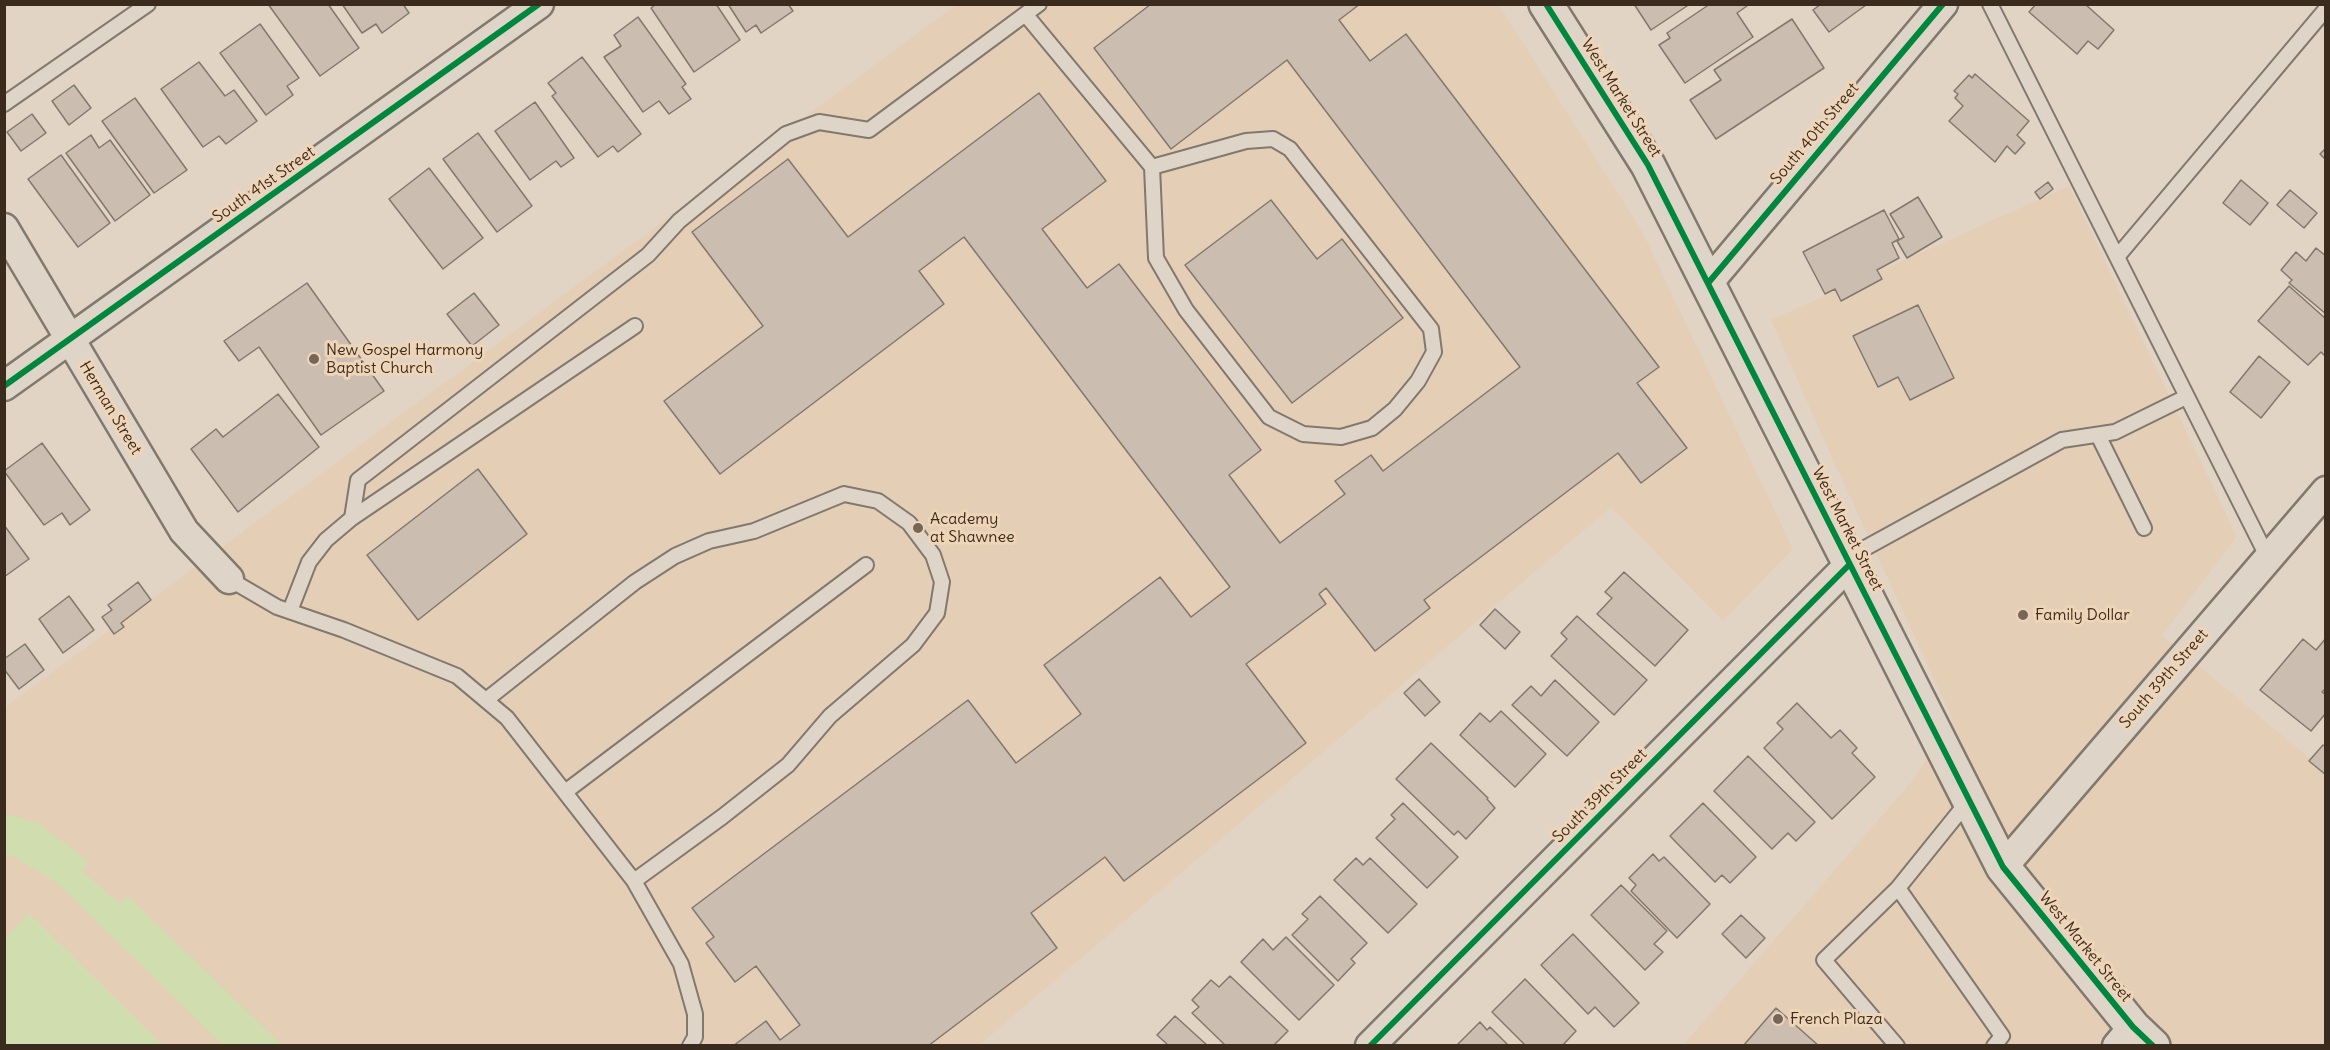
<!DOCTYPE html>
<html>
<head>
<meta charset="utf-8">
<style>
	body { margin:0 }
	#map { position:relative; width:2330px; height:1050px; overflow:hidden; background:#e2d4c4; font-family:Delius,sans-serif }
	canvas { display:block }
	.frame { position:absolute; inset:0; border:6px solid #3b2a1e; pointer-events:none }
</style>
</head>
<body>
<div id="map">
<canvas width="2330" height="1050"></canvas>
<div class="frame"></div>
</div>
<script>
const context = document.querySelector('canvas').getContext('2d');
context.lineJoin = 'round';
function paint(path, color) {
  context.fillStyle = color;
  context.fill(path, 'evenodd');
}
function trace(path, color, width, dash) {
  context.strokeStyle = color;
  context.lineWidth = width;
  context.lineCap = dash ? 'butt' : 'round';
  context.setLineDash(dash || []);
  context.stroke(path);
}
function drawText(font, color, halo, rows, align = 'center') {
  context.font = font + ' Delius,sans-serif';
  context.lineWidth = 6;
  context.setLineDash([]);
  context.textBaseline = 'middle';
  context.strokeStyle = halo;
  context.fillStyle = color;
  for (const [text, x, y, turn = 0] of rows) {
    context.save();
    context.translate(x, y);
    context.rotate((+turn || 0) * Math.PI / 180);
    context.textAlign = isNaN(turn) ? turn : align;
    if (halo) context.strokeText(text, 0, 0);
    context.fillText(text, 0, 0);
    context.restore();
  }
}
paint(new Path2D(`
	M956 5H1499L1643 233 1793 549 1723 621 1611 507 979 1045H5L4 708Z
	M2069 186 2237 537 2162 635 2325 771V1045L1682 1046 1913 780 1953 720 1831 456 1771 320Z`), '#e5ceb6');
paint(new Path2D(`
	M4 813 38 823 88 861 82 871 120 904 128 896 282 1045H223L56 882 17 859 5 854Z
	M29 913 163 1045H5V938Z`), '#d0ddaf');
const building = new Path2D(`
	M268 4H328L359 48 320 76Z
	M342 4H403L409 13 382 33 376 24 362 33Z
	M656 4H716L740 40 694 72 651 8Z
	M728 4H788L793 11 761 33 756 25 746 32Z
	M1151 4H1360L1339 20 1370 61 1406 34 1659 367 1637 383 1687 448 1641 483 1618 453 1424 600 1430 608 1375 651 1326 588 1319 594 1326 604 1246 664 1306 743 1124 881 1105 857 1031 913 1057 948 928 1046H733L766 1021 780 1040 800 1025 756 966 735 982 706 943 714 937 692 908 968 700 1016 763 1081 714 1044 665 1160 577 1191 617 1230 587 964 237 919 271 944 304 720 474 664 401 763 326 692 232 788 159 848 237 1039 93 1106 181 1042 229 1087 288 1119 264 1261 450 1229 475 1280 543 1345 494 1335 481 1371 455 1383 471 1520 367 1287 60 1171 149 1094 48Z
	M1634 4H1690L1651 30Z
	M1710 4H1746L1747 6 1737 13 1753 37 1685 83 1659 45 1670 38 1667 33Z
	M1821 4H1865L1866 5 1829 32 1813 10Z
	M2036 4H2085L2114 30 2098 49 2088 41 2077 54 2029 12Z
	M638 17 686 84 682 87 691 99 669 114 659 101 643 112 604 57 621 46 614 35Z
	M1792 19 1824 68 1716 139 1690 100 1721 80 1714 70Z
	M260 24 299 78 287 86 293 95 266 115 220 53Z
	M582 57 641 134 618 152 613 146 598 157 552 96 556 93 548 83Z
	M199 62 225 96 234 90 257 121 226 144 219 136 203 147 161 89Z
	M1975 74 2029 121 2017 135 2025 143 2015 154 2007 146 1995 162 1949 121 1963 106 1955 98 1958 94 1954 91 1969 75 1972 78Z
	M74 85 91 108 69 125 52 101Z
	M135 98 187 170 154 193 102 121Z
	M535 102 574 158 561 167 556 161 530 180 495 131Z
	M32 114 46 133 21 151 7 132Z
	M478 133 532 206 497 232 443 159Z
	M91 135 99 148 110 140 150 195 115 221 66 153Z
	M2326 148V160L2320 154Z
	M61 155 110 223 78 247 28 179Z
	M429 168 483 238 443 269 389 199Z
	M2241 180 2268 203 2250 225 2223 203Z
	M2048 182 2053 189 2040 199 2035 192Z
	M2290 190 2317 213 2304 228 2277 205Z
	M1918 197 1942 237 1907 258 1897 241 1904 237 1890 214Z
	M1271 200 1317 259 1342 239 1403 318 1292 403 1185 265Z
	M1884 210 1899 239 1892 243 1899 258 1877 270 1882 279 1841 301 1835 289 1825 294 1803 252Z
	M2316 248 2326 256V314L2289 283 2292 280 2281 270 2296 252 2306 261Z
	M307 283 384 391 321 435 259 347 239 361 224 341Z
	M2289 286 2326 319V354L2324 355 2321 352 2308 365 2258 321Z
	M474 293 499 325 472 346 447 314Z
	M1918 305 1954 378 1910 400 1898 377 1878 387 1853 336Z
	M2259 356 2290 382 2261 418 2230 392Z
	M278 394 319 447 238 512 191 449 216 429 223 437Z
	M42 443 90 510 70 525 62 513 44 525 4 471Z
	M478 469 527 534 418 620 367 555Z
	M4 525 29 559 4 577Z
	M1624 572 1688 630 1655 666 1597 614 1612 598 1605 592Z
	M138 582 151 600 121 623 124 627 114 634 102 617 112 610 108 605Z
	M69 596 94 630 63 653 39 619Z
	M1495 609 1520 632 1505 649 1480 625Z
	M1577 616 1647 680 1614 715 1551 656 1567 639 1561 633Z
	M2326 638V688L2322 692 2326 695V713L2311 731 2260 690 2303 639 2316 650Z
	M25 644 44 670 19 689 4 669V659Z
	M1419 679 1440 702 1425 716 1404 693Z
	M1555 680 1599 722 1567 756 1512 705 1531 686 1541 696Z
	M1797 703 1831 738 1840 730 1857 748 1852 753 1875 777 1832 819 1764 748 1783 729 1777 723Z
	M1501 711 1546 754 1515 787 1460 735 1480 713 1490 722Z
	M1431 743 1488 798 1487 799 1495 808 1466 839 1458 831 1454 835 1396 779Z
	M2323 745 2326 747V775L2309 761Z
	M1748 756 1815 822 1796 841 1788 833 1772 849 1714 791Z
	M1403 803 1458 857 1427 888 1376 838 1395 819 1391 815Z
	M1703 803 1756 857 1730 883 1722 875 1715 882 1670 836Z
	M1653 854 1659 861 1664 857 1710 904 1677 938 1631 891 1636 885 1629 878Z
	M1356 858 1363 865 1370 858 1417 904 1388 933 1334 880Z
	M1621 885 1667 931 1654 944 1663 952 1645 970 1591 915Z
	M1320 896 1367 943 1351 959 1355 963 1338 981 1292 935 1308 919 1302 914Z
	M1741 915 1765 938 1746 958 1722 934Z
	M1573 934 1639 1003 1614 1027 1595 1007 1588 1014 1541 965Z
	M1286 937 1334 985 1299 1020 1241 962 1263 939 1273 950Z
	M1230 976 1288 1031 1273 1046H1226L1192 1013 1199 1007 1192 1000 1211 980 1219 987Z
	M1525 979 1576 1031 1562 1046H1526L1492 1012Z
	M1776 1008 1801 1030 1819 1046H1743Z
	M1175 1016 1208 1046H1165L1167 1044 1157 1035Z
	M1480 1022 1487 1030 1490 1027 1509 1046H1456Z`);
paint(building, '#cbbdb0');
trace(building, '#81786e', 1.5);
const service = new Path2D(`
	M1990 4 2268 558
	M1026 15 1152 167 1156 258 1186 310 1269 417 1303 434 1341 437 1372 428 1395 409 1418 381 1434 352 1431 329 1290 149 1273 139 1246 141 1152 167
	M4 104 148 4
	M2117 257 2326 9
	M2098 435 2144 528
	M352 518 358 480 648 255 679 221 786 134 819 122 869 130 1039 4
	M1847 558 2062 440 2115 432 2186 397
	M229 579 277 607 344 630 457 676 507 718 634 881 681 964 695 1014V1037L690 1046
	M290 611 309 562 326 540 352 518 635 326
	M486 700 635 582 675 556 709 541 754 531 844 494 878 501 909 523 933 555 942 582 937 613 913 645 830 716 788 765 722 817 634 881
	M565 792 866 565
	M1969 800 1898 888 2002 1036 1994 1046
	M1897 1046 1824 960 1898 888`);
const minor = new Path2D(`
	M4 228 184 531 229 579
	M1709 282 1943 4
	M4 386 539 4
	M2003 867 2326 491
	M1370 1046 1849 565
	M2117 1046 2133 1027`);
const tertiary = new Path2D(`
	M1546 4 1648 165 2003 867 2133 1027 2153 1046`);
trace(service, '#81786e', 18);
trace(minor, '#81786e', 33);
trace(tertiary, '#81786e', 38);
trace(service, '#ded4c8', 14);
trace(minor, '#ded4c8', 28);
trace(tertiary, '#ded4c8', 33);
trace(new Path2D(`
	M1546 4 1648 165 2003 867 2133 1027 2153 1046
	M1709 282 1943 4
	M4 386 539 4
	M1370 1046 1849 565`), '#00873e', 6);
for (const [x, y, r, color] of [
	[314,359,6,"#756658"],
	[918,528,6,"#756658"],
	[2023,615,6,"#756658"],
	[1778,1019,6,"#756658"]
]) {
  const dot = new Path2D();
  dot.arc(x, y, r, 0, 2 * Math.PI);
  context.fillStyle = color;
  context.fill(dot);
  trace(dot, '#efd5b7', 2);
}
drawText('16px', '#3b2a1e', '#efd5b7', [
	["West Market Street",1621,98,58],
	["South 40th Street",1815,134,-50],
	["South 41st Street",264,185,-35],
	["Herman Street",110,408,59],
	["West Market Street",1847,529,63],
	["South 39th Street",2164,679,-49],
	["South 39th Street",1600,796,-45],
	["West Market Street",2085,947,51]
]);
drawText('16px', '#3b2a1e', '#efd5b7', [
	["New Gospel Harmony",326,350],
	["Baptist Church",326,368],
	["Academy",930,519],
	["at Shawnee",930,537],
	["Family Dollar",2035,615],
	["French Plaza",1790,1019]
], 'left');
</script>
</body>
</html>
